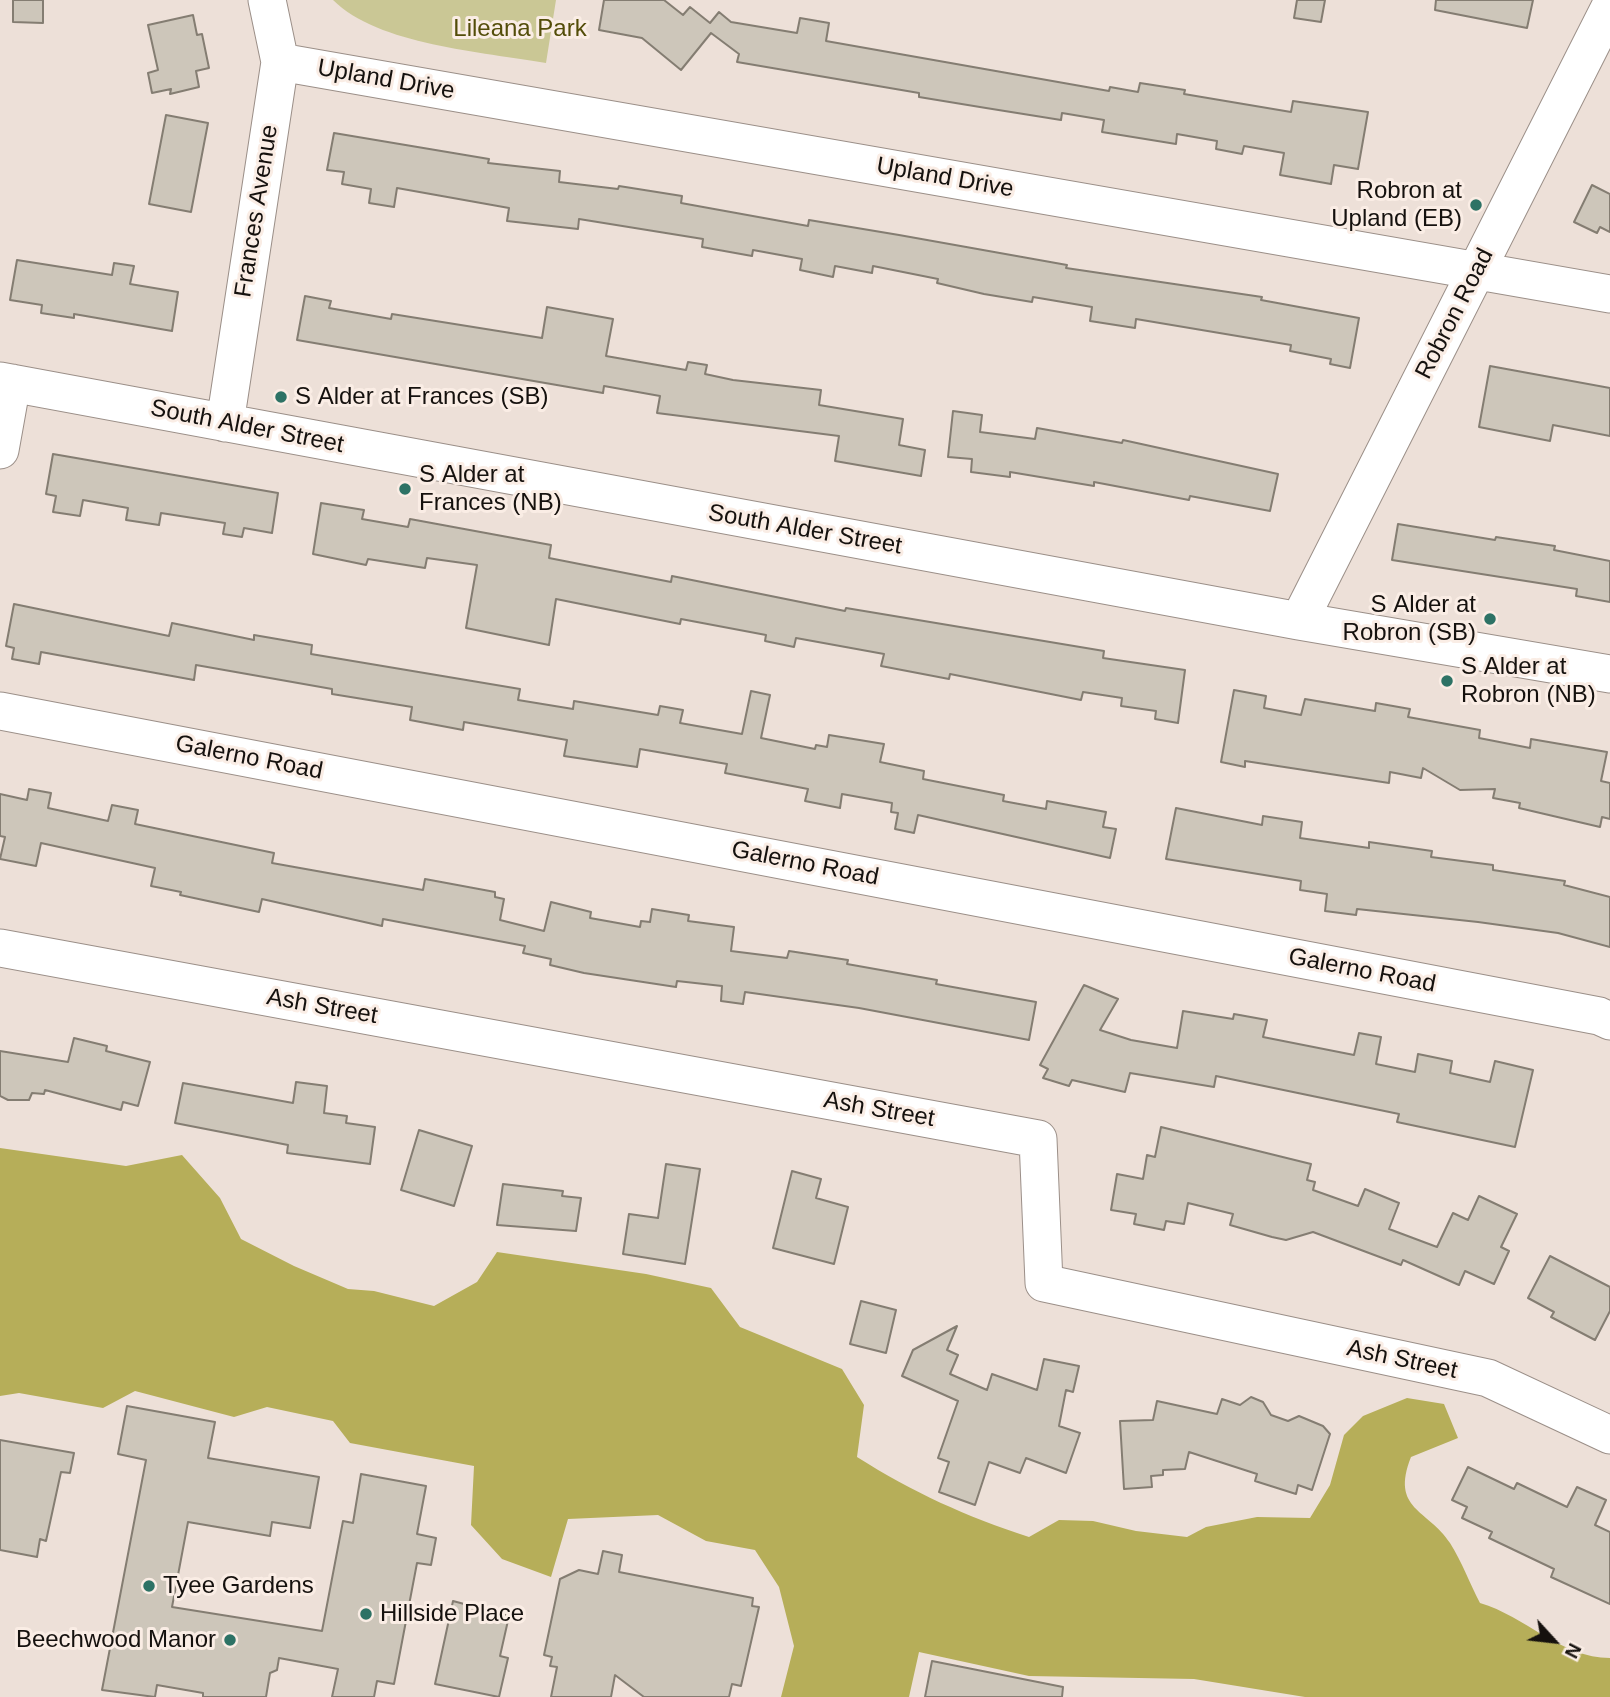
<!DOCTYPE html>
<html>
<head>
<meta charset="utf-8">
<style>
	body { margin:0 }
	#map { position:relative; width:1610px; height:1697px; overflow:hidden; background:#ede0d8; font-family:Helvetica,sans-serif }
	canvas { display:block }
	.north { position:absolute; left:1519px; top:1606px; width:70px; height:70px; -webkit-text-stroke:5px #faede5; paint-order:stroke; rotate:117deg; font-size:19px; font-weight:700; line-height:28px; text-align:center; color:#15110e }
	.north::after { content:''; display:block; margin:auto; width:24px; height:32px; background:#15110e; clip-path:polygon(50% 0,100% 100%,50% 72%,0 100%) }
</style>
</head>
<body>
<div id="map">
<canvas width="1610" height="1697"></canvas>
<div class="north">N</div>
</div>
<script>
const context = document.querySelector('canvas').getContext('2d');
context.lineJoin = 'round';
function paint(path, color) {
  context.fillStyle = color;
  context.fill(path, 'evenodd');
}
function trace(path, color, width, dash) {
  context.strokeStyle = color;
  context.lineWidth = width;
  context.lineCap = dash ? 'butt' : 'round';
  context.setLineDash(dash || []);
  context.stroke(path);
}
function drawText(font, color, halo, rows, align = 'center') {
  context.font = font + ' Helvetica,sans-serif';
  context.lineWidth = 6;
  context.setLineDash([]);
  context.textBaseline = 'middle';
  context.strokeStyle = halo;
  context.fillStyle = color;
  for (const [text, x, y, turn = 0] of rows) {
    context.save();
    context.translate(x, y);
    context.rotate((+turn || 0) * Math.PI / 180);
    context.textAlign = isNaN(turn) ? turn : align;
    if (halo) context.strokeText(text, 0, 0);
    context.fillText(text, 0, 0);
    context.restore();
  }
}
paint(new Path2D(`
	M333 0H556L546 63C483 52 378 45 333 0Z`), '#cac795');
paint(new Path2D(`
	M0 1148 126 1166 182 1155 220 1198 241 1239 294 1266 348 1289 374 1291 434 1306 477 1282 497 1252 646 1274 711 1288 740 1327 842 1369 864 1405 857 1457C914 1493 965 1516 1029 1537L1059 1520 1093 1521 1136 1531 1187 1537 1206 1527 1257 1517 1310 1518 1330 1485 1344 1435 1363 1416 1407 1398 1444 1404 1458 1438 1411 1457C1390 1510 1428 1509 1450 1543 1462 1562 1470 1584 1480 1603 1525 1616 1561 1658 1610 1658V1697H1305L1194 1679 1029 1676 919 1652 909 1697H781L794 1646 779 1587 755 1550 706 1541 658 1515 568 1519 551 1577 502 1559 471 1525 474 1466 350 1443 333 1421 267 1407 234 1417 135 1391 103 1408 19 1393 0 1396Z`), '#b6ae59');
const building = new Path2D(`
	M13 0H43V23L13 22Z
	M604 0H664L683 15 690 7 710 23 719 12 731 22 797 33 800 18 829 23 826 41 1109 91 1110 87 1138 92 1140 83 1185 90 1184 94 1291 112 1293 101 1368 112 1358 169 1334 165 1331 184 1280 175 1284 153 1244 146 1242 154 1216 149 1217 141 1177 134 1176 144 1102 132 1104 120 1062 113 1061 120 986 108 919 97V93L737 62 739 54 711 33 681 70 642 38 599 30Z
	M1297 0H1325L1321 22 1294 18Z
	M1436 0H1533L1527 28 1435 10Z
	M193 15 197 35 202 34 209 68 196 71 199 87 170 94 171 89 152 93 148 73 158 70 148 25Z
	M166 115 208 123 191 212 149 204Z
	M334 133 489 159 488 163 560 171 559 182 618 189 619 186 682 196 681 203 808 226 809 220 899 235 1067 265 1066 268 1262 297 1261 300 1359 318 1350 368 1330 364 1331 359 1290 351 1291 345 1136 319 1135 328 1090 321 1092 307 1033 297 1032 302 984 294 937 283 938 279 873 266 872 273 835 266 833 277 800 270 802 259 753 250 752 256 702 247 703 239 579 219 578 229 507 221 509 208 397 188 394 207 369 203 371 189 342 184 344 172 327 170Z
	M1592 185 1610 194V232L1600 227 1597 233 1574 222Z
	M17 260 112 275 114 263 134 266 130 284 178 292 172 331 74 314V318L41 313 42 305 10 300Z
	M305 296 331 301 329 308 391 319 392 314 542 338 547 307 613 319 606 356 686 370 688 362 707 365 705 374 733 380 821 390 819 405 903 419 899 445 925 450 921 476 835 461 839 436 657 413 660 396 604 386 603 393 297 340Z
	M1490 366 1610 388V436L1553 425 1550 441 1479 427Z
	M953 411 982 415 980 432 1035 439 1037 428 1122 443 1123 440 1278 474 1270 511 1190 496 1189 500 1094 482V486L1010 472V477L971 472 972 459 948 457Z
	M53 454 278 493 272 533 244 528 242 537 223 534 225 523 161 513 159 525 126 520 128 508 83 500 80 516 53 512 56 496 46 494Z
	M321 503 364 510 362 519 408 527 410 519 551 545 549 558 671 582 672 576 845 611 846 608 1104 651 1103 658 1185 670 1178 723 1155 719 1156 711 1121 706 1122 698 1083 692 1081 700 950 674 949 679 881 666 884 654 796 638 794 647 765 641 766 635 681 619 680 624 556 599 549 645 466 628 477 565 427 558 425 568 368 559 366 565 313 554Z
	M1398 524 1495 540 1496 537 1555 546 1554 550 1610 561V602L1576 596 1577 589 1392 560Z
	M14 604 169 636 172 623 254 640V635L312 645 311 654 520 689 518 700 573 709 574 701 658 715 660 706 683 710 680 723 742 734 751 691 770 695 761 738 815 749 816 745 827 747 829 735 884 744 880 762 924 771 923 779 1004 795 1003 801 1046 809 1047 801 1106 812 1103 827 1116 829 1110 858 918 815 914 833 895 829 898 813 891 812 892 803 842 794 840 808 805 801 808 789 725 773 727 764 640 749 637 767 564 756 567 740 464 722 463 730 410 720 412 707 332 694V689L196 665 194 680 41 652 39 664 12 659 14 648 6 646Z
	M1234 690 1266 696 1264 708 1301 715 1305 699 1375 711 1376 703 1410 709 1408 717 1480 730 1479 738 1530 748 1531 739 1607 752 1601 781 1610 783V819L1602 817 1600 827 1519 808 1520 803 1493 798 1495 789 1460 790 1423 768 1421 778 1390 772 1389 783 1245 761V767L1221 762Z
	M29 789 51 793 48 808 108 821 112 805 138 810 135 824 274 853 272 863 423 890 425 879 495 892V897L504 899 500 920 544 931 551 902 591 912 590 918 640 927 641 921 650 922 652 909 689 915 688 921 734 927 731 951 787 958 789 951 848 960 847 964 937 980 936 984 1036 1002 1029 1040 859 1008 745 992 743 1004 721 1001 722 986 677 981 676 987 584 973 550 965 551 959 523 953 525 946 383 919 382 926 262 899 259 912 180 895 181 892 151 886 155 868 41 843 36 866 0 859 5 837 0 836V794L27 800Z
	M1176 808 1262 825 1263 816 1302 822 1300 838 1369 848V842L1432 851 1431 857 1493 865V870L1565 881 1564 885 1610 897V947L1558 933 1478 922 1357 909 1356 915 1325 911 1327 894 1300 890 1301 881 1166 859Z
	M1084 985 1118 999 1100 1030 1131 1040 1177 1048 1183 1011 1233 1019 1234 1014 1267 1020 1263 1037 1354 1055 1359 1033 1381 1037 1376 1064 1415 1072 1418 1054 1452 1061 1450 1073 1490 1082 1495 1061 1533 1070 1515 1147 1397 1122 1399 1114 1216 1076 1214 1087 1130 1073 1125 1092 1072 1080 1069 1086 1043 1078 1048 1069 1040 1065Z
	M74 1038 107 1046 106 1051 150 1062 138 1106 123 1102 121 1110 45 1090 44 1094 32 1093 29 1100H8L0 1096V1051L68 1062Z
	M296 1082 327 1086 324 1113 347 1116 346 1123 375 1127 370 1164 287 1153 288 1145 175 1123 183 1083 293 1103Z
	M1161 1127 1311 1164 1307 1180 1315 1182 1313 1190 1358 1206 1365 1189 1399 1203 1389 1229 1437 1247 1453 1213 1468 1220 1479 1196 1517 1214 1501 1247 1509 1251 1494 1284 1465 1271 1459 1285 1403 1260 1401 1265 1313 1232 1286 1240 1272 1237 1230 1225 1233 1214 1188 1203 1184 1224 1166 1221 1164 1230 1134 1224 1136 1214 1111 1210 1117 1174 1143 1179 1147 1155 1155 1157Z
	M419 1130 472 1146 454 1206 401 1190Z
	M666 1164 700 1169 685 1264 623 1254 629 1214 658 1218Z
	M792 1171 821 1179 816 1198 848 1207 834 1264 773 1248Z
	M503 1184 563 1191 562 1196 581 1198 576 1231 497 1225Z
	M1550 1256 1610 1287V1311L1595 1340 1551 1317 1554 1312 1528 1298Z
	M861 1301 896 1310 886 1353 850 1344Z
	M957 1326 947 1350 958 1355 950 1374 987 1390 992 1374 1037 1390 1044 1359 1079 1366 1073 1392 1066 1390 1059 1426 1080 1433 1066 1473 1026 1458 1020 1473 989 1462 975 1505 939 1492 949 1462 938 1458 958 1401 902 1376 913 1350Z
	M1251 1397 1263 1402 1271 1415 1288 1421 1299 1416 1323 1426 1330 1434 1312 1490 1298 1485 1296 1494 1255 1481 1257 1474 1189 1452 1185 1469 1163 1470V1475L1151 1476 1152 1487 1124 1489 1120 1421 1153 1420 1157 1401 1217 1414 1222 1399 1240 1405Z
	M127 1406 215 1422 208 1458 319 1477 310 1528 272 1522 270 1536 188 1522 172 1607 322 1631 343 1521 353 1523 361 1474 426 1486 417 1534 436 1538 431 1565 417 1563 394 1684 377 1681 374 1697H332L338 1669 279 1658 277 1670 270 1673 266 1697H203V1693L157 1685 155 1697 102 1690 146 1460 118 1454Z
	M0 1440 74 1453 70 1473 61 1472 46 1541 40 1539 37 1557 0 1550Z
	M1468 1467 1514 1489 1517 1483 1567 1507 1577 1487 1606 1500 1595 1525 1610 1532V1604L1551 1577 1554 1569 1489 1538 1492 1532 1462 1518 1467 1507 1452 1500Z
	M603 1551 622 1555 619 1572 753 1598 752 1606 759 1607 741 1686 732 1684 729 1697H644L615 1675 611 1697H551L557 1667 550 1666 552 1657 544 1655 560 1579 579 1570 598 1574Z
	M453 1601 509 1616 500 1656 508 1658 499 1697 435 1684Z
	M932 1661 1063 1687 1062 1697H925Z`);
paint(building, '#cdc6ba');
trace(building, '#847d72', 2);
const minor = new Path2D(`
	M280 62 1610 294
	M0 381 1299 621 1610 674
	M225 423 280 62 267 0
	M0 450 12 383
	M1299 621 1610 7
	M0 711 1599 1016 1610 1021
	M0 948 1038 1139 1044 1283 1488 1378 1610 1435`);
trace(minor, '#9b8f88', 39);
trace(minor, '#fff', 37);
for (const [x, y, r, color] of [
	[1476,205,7,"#2d7265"],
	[281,397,7,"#2d7265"],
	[405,489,7,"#2d7265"],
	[1490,619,7,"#2d7265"],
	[1447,681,7,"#2d7265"],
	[149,1586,7,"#2d7265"],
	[366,1614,7,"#2d7265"],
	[230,1640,7,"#2d7265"]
]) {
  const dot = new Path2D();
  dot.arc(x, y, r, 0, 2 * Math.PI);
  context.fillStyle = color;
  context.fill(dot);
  trace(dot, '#faede5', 2.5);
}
drawText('24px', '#534d09', '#faede5', [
	["Lileana Park",520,29]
]);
drawText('24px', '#15110e', '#faede5', [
	["Upland Drive",386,80,10],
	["Upland Drive",945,178,10],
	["Frances Avenue",257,211,-81],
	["Robron Road",1455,314,-63],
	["South Alder Street",247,427,11],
	["South Alder Street",805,530,10],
	["Galerno Road",249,758,11],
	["Galerno Road",805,864,11],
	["Galerno Road",1362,971,11],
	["Ash Street",322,1007,10],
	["Ash Street",879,1110,10],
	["Ash Street",1402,1360,12]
]);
drawText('24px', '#15110e', '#faede5', [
	["Robron at",1462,191,"right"],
	["Upland (EB)",1462,219,"right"],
	["S Alder at Frances (SB)",295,397],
	["S Alder at",419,475],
	["Frances (NB)",419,503],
	["S Alder at",1476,605,"right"],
	["Robron (SB)",1476,633,"right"],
	["S Alder at",1461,667],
	["Robron (NB)",1461,695],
	["Tyee Gardens",163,1586],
	["Hillside Place",380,1614],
	["Beechwood Manor",216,1640,"right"]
], 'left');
</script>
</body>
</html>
